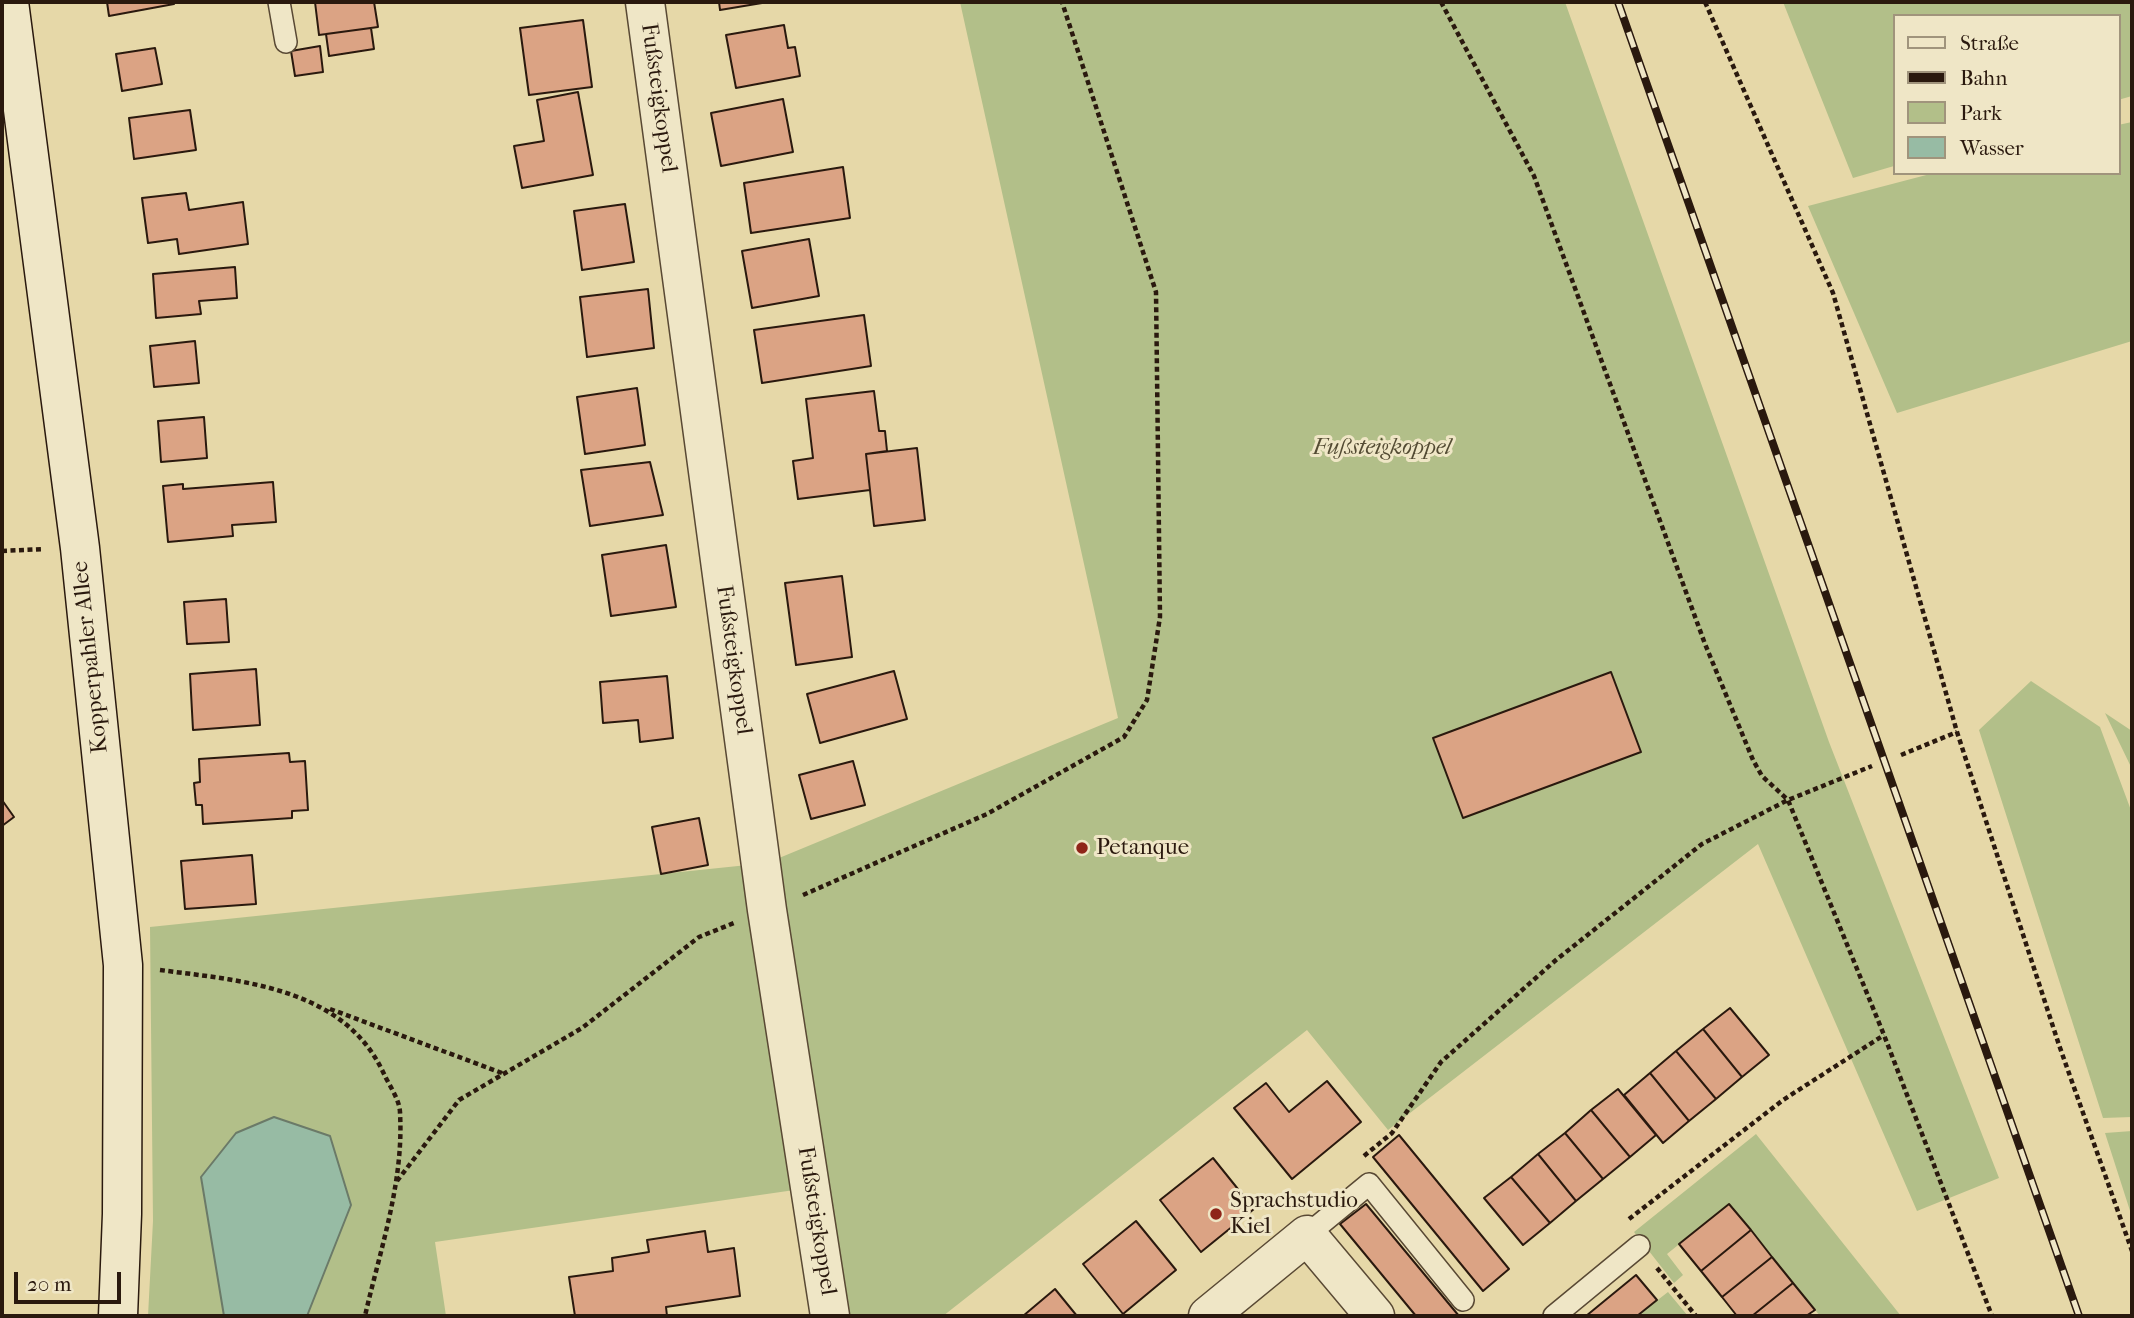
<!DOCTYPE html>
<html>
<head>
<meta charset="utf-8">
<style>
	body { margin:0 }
	#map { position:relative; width:2134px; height:1318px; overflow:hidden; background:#e6d8a8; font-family:"IM FELL French Canon",serif }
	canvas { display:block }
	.frame { position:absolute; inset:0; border:4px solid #2a190e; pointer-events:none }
	.legend { position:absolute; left:1893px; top:14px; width:228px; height:161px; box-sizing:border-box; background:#efe6c6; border:2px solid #a0947c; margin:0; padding:9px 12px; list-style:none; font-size:21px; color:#2a190e }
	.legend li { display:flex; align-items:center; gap:14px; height:35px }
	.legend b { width:35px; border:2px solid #a0947c }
	.scale { position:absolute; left:14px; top:1272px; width:107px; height:32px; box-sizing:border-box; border:4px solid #2a190e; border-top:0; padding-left:9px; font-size:21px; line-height:24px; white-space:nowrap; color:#2a190e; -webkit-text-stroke:5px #efe6c6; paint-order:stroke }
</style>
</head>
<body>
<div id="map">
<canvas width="2134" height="1318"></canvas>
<div class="frame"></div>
<ul class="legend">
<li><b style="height:9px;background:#efe6c6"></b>Straße</li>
<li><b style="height:9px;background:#2a190e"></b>Bahn</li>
<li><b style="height:19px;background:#b2bf89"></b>Park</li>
<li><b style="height:19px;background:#97bba4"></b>Wasser</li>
</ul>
<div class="scale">20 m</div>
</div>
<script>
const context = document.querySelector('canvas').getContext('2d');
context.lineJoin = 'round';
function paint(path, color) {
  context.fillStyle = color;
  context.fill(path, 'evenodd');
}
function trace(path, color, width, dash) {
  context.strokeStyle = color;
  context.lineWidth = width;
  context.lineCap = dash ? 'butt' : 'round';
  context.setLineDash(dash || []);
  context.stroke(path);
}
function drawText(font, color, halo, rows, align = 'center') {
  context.font = font + ' "IM FELL French Canon",serif';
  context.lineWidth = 6;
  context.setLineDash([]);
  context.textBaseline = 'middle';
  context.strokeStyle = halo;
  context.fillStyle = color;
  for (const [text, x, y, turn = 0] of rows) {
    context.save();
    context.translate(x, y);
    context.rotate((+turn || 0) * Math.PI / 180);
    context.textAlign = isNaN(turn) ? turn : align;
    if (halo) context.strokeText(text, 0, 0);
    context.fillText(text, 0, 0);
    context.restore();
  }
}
paint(new Path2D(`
	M960 2H1565L1829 742 1999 1178 1917 1211 1758 844 1388 1130 1307 1030 943 1316H848L829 1185 435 1242 446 1316H148L153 1221 150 927 767 863 1118 718Z
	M1783 2H2132V96L2118 100V16H1894V166L1853 178Z
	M2132 122V341L1897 413 1808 206 1934 173H2118V125Z
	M2031 681 2100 727 2132 813V1117L2103 1118 1979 730Z
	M2105 713 2132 731V769Z
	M2132 1131V1217L2105 1133Z
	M1756 1134 1901 1316H1820L1729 1204 1667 1254 1683 1275 1674 1283 1634 1232Z
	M1668 1292 1688 1316H1637Z`), '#b2bf89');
const water = new Path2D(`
	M274 1117 330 1136 351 1205 307 1316H224L201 1177 236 1133Z`);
paint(water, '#97bba4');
trace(water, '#6b7a68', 2);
const building = new Path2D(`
	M107 2H174V4L109 16Z
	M315 2H374L378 27 319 35Z
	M719 2H768L720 10Z
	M583 20 592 87 529 95 520 28Z
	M784 25 788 48 795 47 800 76 736 88 726 35Z
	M371 28 374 49 329 56 326 34Z
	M320 46 323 72 295 76 291 51Z
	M155 48 162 84 122 91 116 54Z
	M578 92 593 175 522 188 514 146 544 141 537 100Z
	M783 99 793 152 721 166 711 113Z
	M190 110 196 150 134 159 129 118Z
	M843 167 850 218 751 233 744 183Z
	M186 193 189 210 243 202 248 244 179 254 177 239 148 243 142 198Z
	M625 204 634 262 582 270 574 211Z
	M809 239 819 296 752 308 742 251Z
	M235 267 237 298 199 301 201 314 156 318 153 274Z
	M648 289 654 348 587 357 580 297Z
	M864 315 871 366 762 383 754 330Z
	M195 341 199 383 154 387 150 346Z
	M637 388 645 445 585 454 577 397Z
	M874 391 879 431H885L887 451 866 454 870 490 798 499 793 461 813 458 806 399Z
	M204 417 207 458 161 462 158 421Z
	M917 448 925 520 874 526 866 454Z
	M650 462 663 515 590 526 581 470Z
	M273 482 276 522 232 525 233 536 168 542 163 486 183 484V489Z
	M666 545 676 607 611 616 602 555Z
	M842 576 852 657 796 665 785 583Z
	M226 599 229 642 187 644 184 602Z
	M256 669 260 725 193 730 190 674Z
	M894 671 907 719 820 743 807 694Z
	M1611 672 1641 752 1463 818 1433 738Z
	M667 676 673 738 640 742 638 720 603 723 600 682Z
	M289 753 290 762 305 761 308 810 292 811V818L203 824 202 805H196L194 783 200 782 199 759Z
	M853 761 865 805 811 819 799 775Z
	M2 800 14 817 2 826Z
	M699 818 708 865 661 874 652 827Z
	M252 855 256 904 185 909 181 861Z
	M1730 1008 1769 1055 1742 1077 1703 1029Z
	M1703 1029 1742 1077 1716 1099 1676 1051Z
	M1676 1051 1716 1099 1689 1121 1650 1073Z
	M1650 1073 1689 1121 1663 1143 1624 1095Z
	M1327 1081 1361 1122 1292 1179 1234 1108 1266 1083 1289 1112Z
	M1618 1089 1656 1135 1630 1157 1591 1110Z
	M1591 1110 1630 1157 1603 1179 1565 1133Z
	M1565 1133 1603 1179 1576 1201 1538 1154Z
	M1399 1135 1509 1269 1483 1291 1373 1157Z
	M1538 1154 1576 1201 1550 1223 1511 1177Z
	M1213 1158 1254 1209 1201 1252 1160 1200Z
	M1511 1177 1550 1223 1523 1245 1484 1198Z
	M1366 1204 1459 1316H1416L1340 1224Z
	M1729 1204 1751 1230 1701 1271 1679 1244Z
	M1136 1221 1176 1270 1123 1314 1083 1264Z
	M1751 1230 1772 1257 1722 1297 1701 1271Z
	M705 1231 708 1252 734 1248 740 1296 666 1307 667 1316H575L569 1277 613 1271 612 1258 649 1252 647 1240Z
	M1772 1257 1793 1283 1752 1316H1737L1722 1297Z
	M1636 1275 1657 1300 1637 1316H1586Z
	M1793 1283 1815 1310 1806 1316H1752Z
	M1055 1289 1077 1316H1023Z`);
paint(building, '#dba384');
trace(building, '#2a190e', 2);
const lane = new Path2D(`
	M279 2 286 42
	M1307 1235 1369 1184 1463 1300
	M1554 1316 1639 1246`);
const street = new Path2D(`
	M645 2 767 910 830 1316
	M1208 1316 1307 1235 1375 1316`);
const secondary = new Path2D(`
	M9 2 80 548 123 965 122 1214 118 1316`);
trace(lane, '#594934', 24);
trace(street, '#594934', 41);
trace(secondary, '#2a190e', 41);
trace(new Path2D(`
	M1441 2 1534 176 1705 644 1753 760 1762 776 1788 800 1884 1035 1992 1316
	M1705 2 1833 293 1957 732 2059 1045 2132 1251
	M2 551 44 549
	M1901 755 1957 732
	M803 895 987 814 1124 737 1147 700 1160 617 1156 292 1062 2
	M160 970C243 981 344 987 384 1074 389 1085 400 1100 400 1113 404 1182 380 1250 365 1316
	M330 1009 502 1073
	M1364 1156 1392 1133 1441 1062 1556 960 1702 844 1788 800 1872 766
	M397 1181 459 1100 582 1028 699 937 734 923
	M1629 1219 1783 1100 1884 1035
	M1657 1268 1696 1316`), '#2a190e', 4.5, [5, 3.5]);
trace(lane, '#efe6c6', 21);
trace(street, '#efe6c6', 38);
trace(secondary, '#efe6c6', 38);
const rail = new Path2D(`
	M1618 2 2079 1316`);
trace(rail, '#2a190e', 8);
trace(rail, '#efe6c6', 5, [16]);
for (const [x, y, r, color] of [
	[1082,848,7,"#8f2418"],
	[1216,1214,7,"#8f2418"]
]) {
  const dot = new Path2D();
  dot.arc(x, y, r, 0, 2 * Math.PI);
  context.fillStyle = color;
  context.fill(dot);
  trace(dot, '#efe6c6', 2.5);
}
drawText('23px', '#2a190e', '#efe6c6', [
	["Fußsteigkoppel",658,98,82],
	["Kopperpahler Allee",91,657,-96],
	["Fußsteigkoppel",733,660,82],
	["Fußsteigkoppel",816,1221,81]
]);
drawText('italic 23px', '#534b33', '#efe6c6', [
	["Fußsteigkoppel",1382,448]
]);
drawText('23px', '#2a190e', '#efe6c6', [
	["Petanque",1096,848],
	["Sprachstudio",1230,1201],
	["Kiel",1230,1227]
], 'left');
</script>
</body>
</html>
